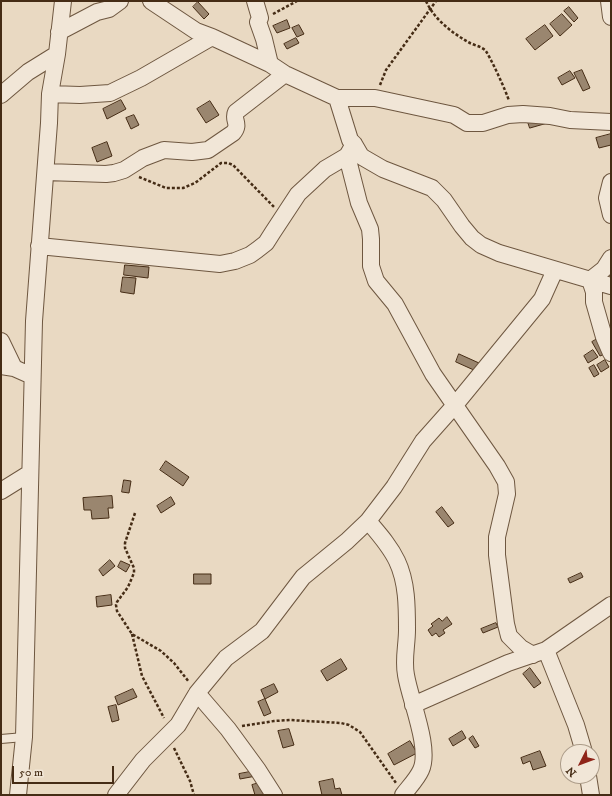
<!DOCTYPE html>
<html>
<head>
<meta charset="utf-8">
<style>
	body { margin:0 }
	#map { position:relative; width:612px; height:796px; overflow:hidden; background:#e9d9c2; font-family:"IM FELL DW Pica",serif }
	canvas { display:block }
	.frame { position:absolute; inset:0; border:2px solid #452c15; pointer-events:none }
	.north { position:absolute; left:560px; top:744px; width:40px; height:40px; box-sizing:border-box; background:#f1e6d7; border:1px solid #ac9c89; border-radius:50%; rotate:228deg; font-size:11px; font-weight:700; line-height:16px; text-align:center; color:#452c15 }
	.north::after { content:''; display:block; margin:auto; width:14px; height:18px; background:#8f2418; clip-path:polygon(50% 0,100% 100%,50% 72%,0 100%) }
	.scale { position:absolute; left:12px; top:766px; width:102px; height:18px; box-sizing:border-box; border:2px solid #452c15; border-top:0; padding-left:5px; font-size:12px; line-height:14px; white-space:nowrap; color:#452c15; -webkit-text-stroke:3px #f1e6d7; paint-order:stroke }
</style>
</head>
<body>
<div id="map">
<canvas width="612" height="796"></canvas>
<div class="frame"></div>
<div class="north">N</div>
<div class="scale">50 m</div>
</div>
<script>
const context = document.querySelector('canvas').getContext('2d');
context.lineJoin = 'round';
function paint(path, color) {
  context.fillStyle = color;
  context.fill(path, 'evenodd');
}
function trace(path, color, width, dash) {
  context.strokeStyle = color;
  context.lineWidth = width;
  context.lineCap = dash ? 'butt' : 'round';
  context.setLineDash(dash || []);
  context.stroke(path);
}
const building = new Path2D(`
	M198 2 209 14 204 19 193 7Z
	M569 7 578 18 574 22 564 11Z
	M562 14 572 25 560 36 550 24Z
	M287 20 290 28 277 33 273 26Z
	M299 25 304 34 297 37 292 28Z
	M545 25 553 36 535 50 526 39Z
	M296 38 299 43 287 49 284 44Z
	M582 70 590 88 583 91 574 73Z
	M570 71 575 78 562 85 558 78Z
	M121 100 126 109 107 119 103 109Z
	M210 101 219 115 206 123 197 109Z
	M134 115 139 125 131 129 126 118Z
	M527 119 551 122 530 128Z
	M611 134V145L599 148 596 138Z
	M107 142 112 156 97 162 92 148Z
	M125 265 149 267 148 278 124 275Z
	M123 277 136 278 134 294 121 292Z
	M599 338 607 353 600 356 592 342Z
	M593 350 598 357 588 363 584 356Z
	M459 354 479 363 476 371 456 362Z
	M605 360 609 367 601 372 597 365Z
	M594 365 599 374 594 377 589 368Z
	M166 461 189 477 183 486 160 470Z
	M124 480 131 481 129 493 122 492Z
	M112 496 113 508H108L109 518 92 519 91 510H84L83 498Z
	M171 497 175 504 161 513 157 506Z
	M442 507 454 523 448 527 436 512Z
	M110 560 115 566 103 576 99 570Z
	M121 561 130 565 126 572 118 567Z
	M581 573 583 577 570 583 568 579Z
	M194 574H211V584H194Z
	M111 595 112 605 97 607 96 597Z
	M447 617 452 624 443 630 445 633 439 637 436 633 432 636 428 630 433 626 431 624 439 618 442 621Z
	M496 623 498 627 483 633 481 629Z
	M341 659 347 669 327 681 321 671Z
	M530 668 541 683 534 688 523 674Z
	M274 684 278 692 265 699 261 690Z
	M133 689 137 697 118 705 115 697Z
	M265 699 271 713 264 716 258 702Z
	M116 705 119 720 112 722 108 707Z
	M289 729 294 745 283 748 278 731Z
	M462 731 466 738 453 746 449 739Z
	M473 736 479 746 475 748 469 739Z
	M410 741 417 753 394 765 388 754Z
	M540 751 546 766 533 770 530 761 523 764 521 758Z
	M255 771 256 776 240 779 239 774Z
	M333 779 335 789 340 788 342 795H322L319 782Z
	M263 782 266 795H255L252 785Z`);
paint(building, '#9a866f');
trace(building, '#452c15', 1);
const lane = new Path2D(`
	M1 739 24 737`);
const street = new Path2D(`
	M151 1 196 31 212 37 270 64 285 74 337 98H375L454 115 467 123H483L508 115 523 114 550 116 570 120 611 122
	M255 1 260 18 258 22 264 39 270 64
	M609 1 611 17
	M59 32 97 12 109 9 120 1
	M50 94 80 95 110 93 141 78 212 37
	M1 95 28 72 57 54
	M337 98 350 140 354 144 361 156 364 158 383 169 432 188 444 200 462 226 472 238 481 245 499 253 611 286
	M347 156 359 203 370 229 371 239V266L376 281 395 304 433 374 497 466 506 482 507 494 497 537V555L506 624 509 636 521 648 533 655
	M46 172 106 174 114 173 124 170 143 158 164 150 192 152 208 150 233 133C241 124 232 120 236 112L285 74
	M611 182 607 198 611 215
	M39 246 220 264 235 261 250 255 257 250 266 243 273 232 298 194 325 169 347 156 354 144
	M611 258 604 269 590 280 594 292V302L604 337 611 353
	M1 341 14 368
	M1 366 14 368 32 376
	M1 491 30 473
	M368 521C379 534 390 546 397 561 407 582 407 607 407 630 407 645 403 660 406 675 410 700 431 748 421 770 417 779 409 787 403 795
	M546 650 576 725 584 752
	M197 693 228 729 258 770 274 795
	M413 705 508 663 546 650 611 605
	M588 776 591 795
	M18 795 24 737 34 321 49 123 50 94 57 54 63 1
	M116 795 143 760 178 725 197 693 226 658 262 631 303 577 347 541 368 521 394 487 423 441 455 405 542 299 555 270`);
trace(lane, '#6e5740', 10);
trace(street, '#6e5740', 18);
trace(new Path2D(`
	M426 1C434 19 451 32 468 42 473 45 480 46 485 50 489 54 507 93 509 101
	M273 14 297 1
	M380 85 386 70 436 1
	M139 177 166 188H183L195 183 221 163H228L233 165 274 207
	M135 513 125 543V548L134 568V573L128 587 117 602 116 605 117 611 132 634 161 651 174 663 189 682
	M132 634 142 676 164 718
	M242 726 274 721 290 720 341 723 349 725 360 732 396 783
	M174 748 190 781 194 795`), '#452c15', 2.5, [3, 2]);
trace(lane, '#f1e6d7', 8);
trace(street, '#f1e6d7', 16);
</script>
</body>
</html>
